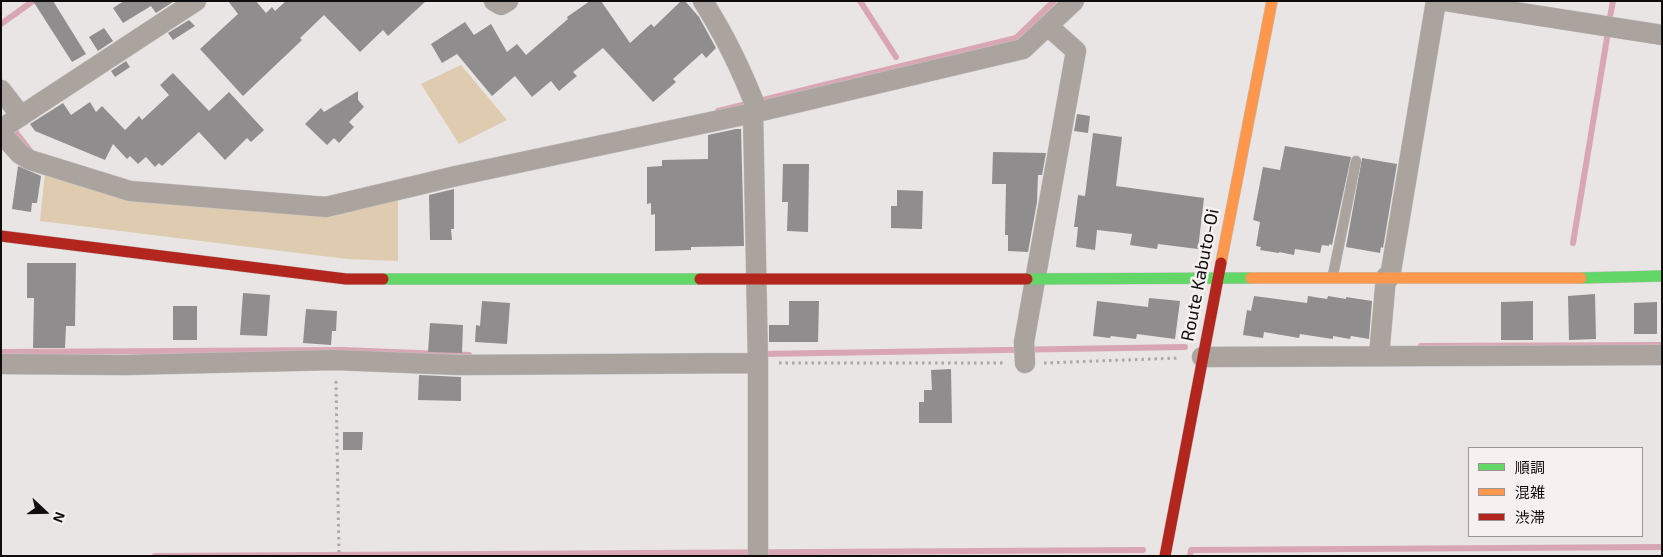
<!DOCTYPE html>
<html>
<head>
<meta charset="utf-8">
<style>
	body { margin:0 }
	#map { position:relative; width:1663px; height:557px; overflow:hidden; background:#e8e5e4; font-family:"Exo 2","Noto Sans JP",sans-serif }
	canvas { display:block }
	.frame { position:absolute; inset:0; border:2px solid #0e0c0c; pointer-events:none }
	.legend { position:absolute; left:1468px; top:447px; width:175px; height:90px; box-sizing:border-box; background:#f6f1f0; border:1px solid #999595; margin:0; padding:6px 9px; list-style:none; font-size:15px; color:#0e0c0c }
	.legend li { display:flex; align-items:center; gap:10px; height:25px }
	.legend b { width:25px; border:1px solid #999595 }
	.north { position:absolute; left:20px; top:487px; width:50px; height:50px; -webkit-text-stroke:4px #f6f1f0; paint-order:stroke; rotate:111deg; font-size:14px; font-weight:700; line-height:20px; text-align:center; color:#0e0c0c }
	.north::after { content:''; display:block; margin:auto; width:18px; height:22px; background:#0e0c0c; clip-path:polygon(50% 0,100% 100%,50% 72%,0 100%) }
</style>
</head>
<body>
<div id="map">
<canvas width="1663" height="557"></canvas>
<div class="frame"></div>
<ul class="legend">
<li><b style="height:6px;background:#63d668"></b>順調</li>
<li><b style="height:6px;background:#ff974d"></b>混雑</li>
<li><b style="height:6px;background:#b3261e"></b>渋滞</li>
</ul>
<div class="north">N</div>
</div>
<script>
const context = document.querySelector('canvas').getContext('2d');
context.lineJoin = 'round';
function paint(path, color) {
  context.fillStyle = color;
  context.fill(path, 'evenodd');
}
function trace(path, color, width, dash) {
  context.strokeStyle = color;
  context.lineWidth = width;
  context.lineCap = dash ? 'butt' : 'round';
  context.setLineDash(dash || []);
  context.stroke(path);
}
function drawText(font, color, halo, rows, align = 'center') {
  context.font = font + ' "Exo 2",sans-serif';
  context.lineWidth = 5;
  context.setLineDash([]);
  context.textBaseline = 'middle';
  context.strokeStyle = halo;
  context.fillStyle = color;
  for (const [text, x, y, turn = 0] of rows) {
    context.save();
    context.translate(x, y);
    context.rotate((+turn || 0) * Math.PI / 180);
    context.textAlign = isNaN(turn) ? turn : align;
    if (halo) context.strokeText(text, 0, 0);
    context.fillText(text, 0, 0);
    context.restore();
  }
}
paint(new Path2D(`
	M461 65 507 120 459 144 421 84Z
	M45 173 131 195 398 198V261L347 259 40 221Z`), '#dfcbb0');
trace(new Path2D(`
	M860 1 896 57
	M1610 17 1613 1
	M1 24 33 1
	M718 111 1016 38 1054 1
	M14 130 32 153
	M1573 243 1608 32
	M1421 346 1662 345
	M1 352 342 350 469 355
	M761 354 1185 347
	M155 556 1143 550
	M1190 556 1191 550 1662 547`), '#d9a7b4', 6);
paint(new Path2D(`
	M33 1H53L86 54 72 62Z
	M124 1H172L173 2 156 13 151 6 123 23 113 8Z
	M228 1H256L266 13 272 7 275 11 286 1H426L388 36 383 30 360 52 324 15 300 38 302 40 243 96 200 49 238 14Z
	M590 1H601L630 43 651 24 654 27 681 1H685L699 17 716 48 706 58 702 53 673 79 676 82 653 102 603 48 573 72 577 76 559 91 551 81 532 97 515 76 492 96 457 54 442 63 431 44 465 22 474 35 491 24 507 52 517 44 526 55 568 19 567 17Z
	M189 20 195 26 173 40 168 33Z
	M104 28 113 41 98 51 89 37Z
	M126 61 130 67 115 77 111 71Z
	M173 73 209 111 229 92 264 130 251 142 247 138 225 160 199 132 162 166 159 163 155 167 146 157 138 164 130 156 127 159 113 144 105 160 35 131 30 124 63 103 71 115 90 102 96 112 102 106 125 130 139 116 142 120 169 95 160 85Z
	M358 91V100L364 107 349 122 354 127 339 143 334 138 327 145 305 124 321 108 324 112Z
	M1077 114 1090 116 1088 133 1074 131Z
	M736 129H741L744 246 691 247V250L655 251V214L651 215V203L647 204V167L662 166V160L708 159V135Z
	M1093 133 1122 137 1116 186 1204 198 1198 249 1158 244 1157 249 1130 245 1132 234 1097 230 1095 250 1076 247 1078 227H1074L1078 195 1085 196Z
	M1285 146 1351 157 1332 245 1329 244V246L1322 245 1320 253 1295 249 1294 255 1279 252V253L1260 250 1261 247 1256 246 1260 222 1253 220 1263 167 1280 170Z
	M993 152 1046 153 1042 175H1038L1037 202 1028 252 1008 251V235H1005L1006 184H992Z
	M1362 158 1397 164 1383 248 1381 247 1380 253 1346 247Z
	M783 164H809L808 232 787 231 788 202H782Z
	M18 166 41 176 37 203H32L31 212 12 209Z
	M454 189V229H451L452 240H430L429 195Z
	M897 190 923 191 922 229 891 228V206H897Z
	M27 263H76L75 326H66L65 348H33L34 298H27Z
	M243 293 270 295 267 336 240 335Z
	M1595 294 1596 339 1569 340 1568 296Z
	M1254 296 1307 303 1308 296 1327 299 1328 296 1346 299V297L1372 301 1369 339 1351 336 1350 339 1333 336V339L1300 334 1299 338 1264 332 1263 338 1243 335 1247 310 1251 311Z
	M1149 298 1180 301 1175 339 1137 334 1136 339 1111 336 1110 338 1093 336 1097 301 1148 307Z
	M482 301 510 303 507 344 475 342 476 325 480 326Z
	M789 301H819L818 342H769V325H789Z
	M1533 301V340H1501V302Z
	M1657 302V334H1634V303Z
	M173 306H197V340H173Z
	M306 309 337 311 336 331H332L331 345 303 343Z
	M430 323 463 325 462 353 428 352Z
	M951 369 952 423H919V402H924V390H932L931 370Z
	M419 375 461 377V401L418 400Z
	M343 432H363L362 450H343Z`), '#8f8d8d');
const lane = new Path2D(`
	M1333 275 1356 161`);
const street = new Path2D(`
	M494 1 501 5 508 1
	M703 1C726 38 740 67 756 107L753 113 758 363V556
	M1445 1 1662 35
	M1 90 21 116
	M1 129 196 1
	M1 133 20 154 30 160 130 191 326 207 456 176 753 113 1023 49 1074 1
	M1390 277 1436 1
	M1379 356 1386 277
	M1202 357 1662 355
	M1025 363 1024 342 1076 51 1048 26
	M1 364 124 365 335 360 460 365 758 363`);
const fast = new Path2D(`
	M1581 278 1662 276
	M383 279H700
	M1027 279 1251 278`);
const slow = new Path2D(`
	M1221 263 1272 1
	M1251 278H1581`);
const jam = new Path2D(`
	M1 236 346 279H383
	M700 279H1027
	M1165 556 1221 263`);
trace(lane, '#c4c2c2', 11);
trace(street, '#c4c2c2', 21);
trace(fast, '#c4c2c2', 12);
trace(slow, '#c4c2c2', 12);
trace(jam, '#c4c2c2', 12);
trace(new Path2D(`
	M779 363H1005
	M1044 363 1180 358
	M336 381 339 556`), '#aca8a4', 3, [2.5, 4]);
trace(lane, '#aaa39e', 10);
trace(street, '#aaa39e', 20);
trace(fast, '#63d668', 11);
trace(slow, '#ff974d', 11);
trace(jam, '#b3261e', 11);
drawText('18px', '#0e0c0c', '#f6f1f0', [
	["Route Kabuto-Oi",1200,275,-79]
]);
</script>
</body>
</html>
